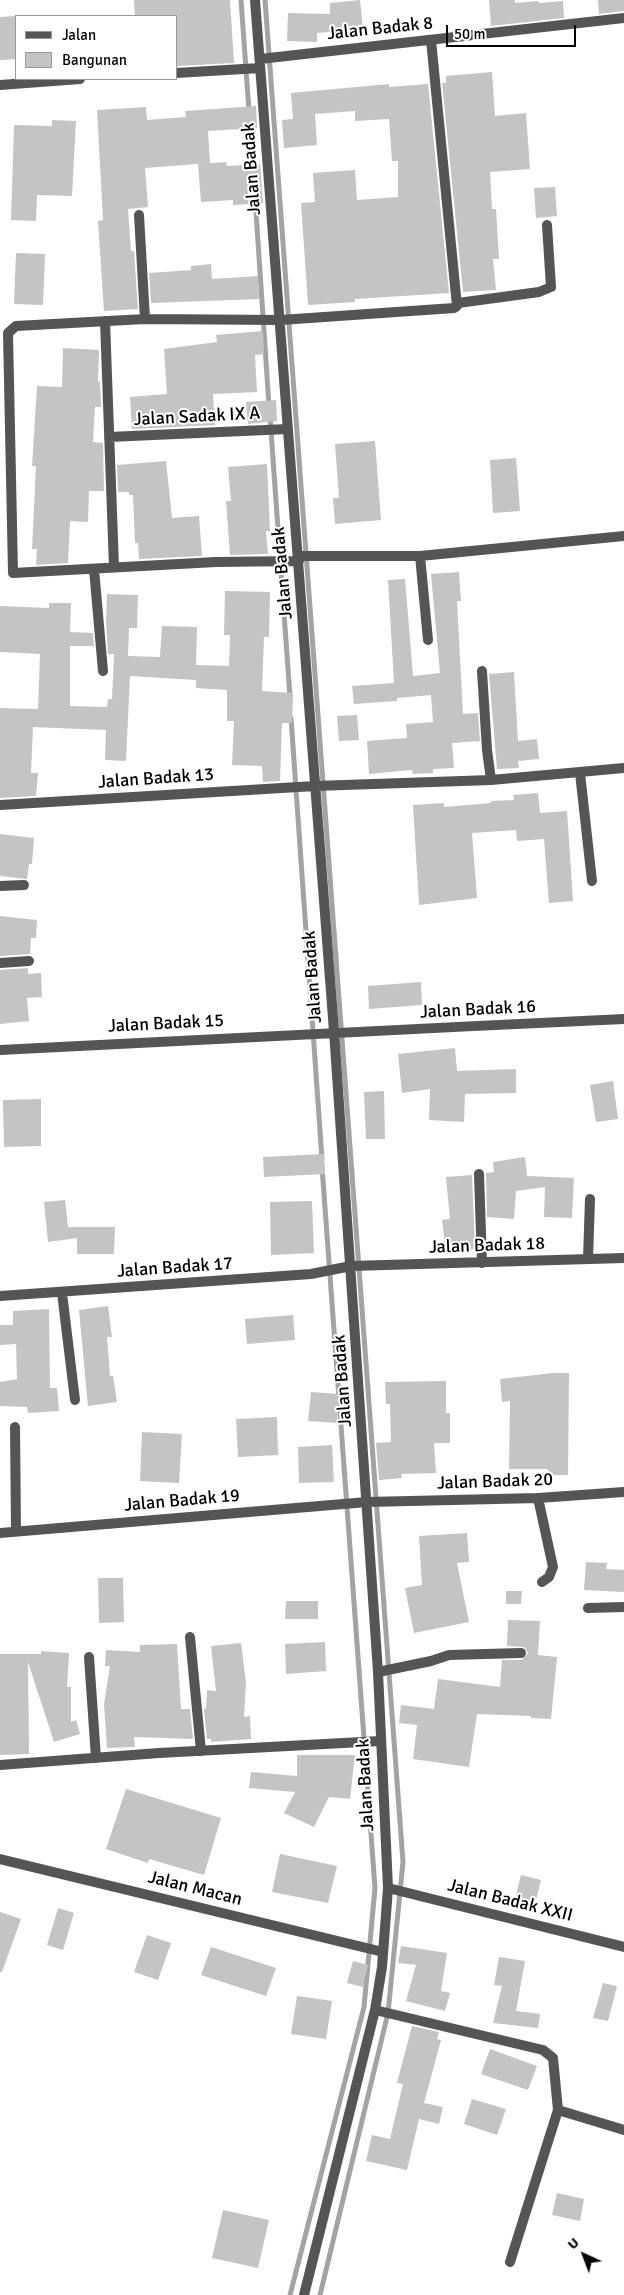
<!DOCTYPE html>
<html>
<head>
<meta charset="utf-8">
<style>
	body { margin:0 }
	#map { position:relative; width:624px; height:2295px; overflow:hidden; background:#fff; font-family:Signika,sans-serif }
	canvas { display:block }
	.legend { position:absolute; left:15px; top:15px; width:162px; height:65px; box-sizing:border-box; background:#fff; border:1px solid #999; margin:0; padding:6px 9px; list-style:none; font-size:15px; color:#000 }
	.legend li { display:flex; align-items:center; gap:10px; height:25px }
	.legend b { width:25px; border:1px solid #999 }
	.north { position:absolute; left:559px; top:2230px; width:50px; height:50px; -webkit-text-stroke:4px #fff; paint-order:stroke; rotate:317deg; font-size:14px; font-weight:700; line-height:20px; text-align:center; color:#000 }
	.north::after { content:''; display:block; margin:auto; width:18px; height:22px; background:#000; clip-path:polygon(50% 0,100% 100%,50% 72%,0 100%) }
	.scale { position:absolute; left:446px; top:25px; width:130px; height:22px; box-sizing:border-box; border:2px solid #000; border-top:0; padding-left:6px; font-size:15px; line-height:18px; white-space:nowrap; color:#000; -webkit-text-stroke:4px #fff; paint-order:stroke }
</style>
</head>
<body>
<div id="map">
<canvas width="624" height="2295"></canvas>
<ul class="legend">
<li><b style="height:6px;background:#555"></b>Jalan</li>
<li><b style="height:14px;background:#c4c4c4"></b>Bangunan</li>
</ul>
<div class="north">U</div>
<div class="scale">50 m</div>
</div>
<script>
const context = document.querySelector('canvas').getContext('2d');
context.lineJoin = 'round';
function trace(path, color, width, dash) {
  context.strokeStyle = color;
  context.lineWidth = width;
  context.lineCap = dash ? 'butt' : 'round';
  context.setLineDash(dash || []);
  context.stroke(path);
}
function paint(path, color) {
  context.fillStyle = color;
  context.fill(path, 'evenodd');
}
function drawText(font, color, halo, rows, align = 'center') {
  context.font = font + ' Signika,sans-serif';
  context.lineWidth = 4;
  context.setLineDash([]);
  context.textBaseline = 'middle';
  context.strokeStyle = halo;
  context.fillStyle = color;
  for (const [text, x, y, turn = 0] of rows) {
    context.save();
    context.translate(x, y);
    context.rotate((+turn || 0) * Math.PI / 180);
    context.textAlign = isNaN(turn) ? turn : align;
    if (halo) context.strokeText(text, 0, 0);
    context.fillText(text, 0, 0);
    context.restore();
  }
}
trace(new Path2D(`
	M241 0 249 111
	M265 0 403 1862 388 2013 320 2295
	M250 122 253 171
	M255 197 269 406
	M270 417 290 697
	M291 718 322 1159
	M290 2295 364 2007 375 1888 322 1167`), '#a3a3a3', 5);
paint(new Path2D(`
	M134 0H230L234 63 177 66 176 16H135Z
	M360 0 363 29 317 33V42L287 41 288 13 330 14V3Z
	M489 0H515V3L538 1 539 3 563 1 564 18 491 26Z
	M598 0H624V11L599 14Z
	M16 16V59L0 60V17Z
	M492 72 495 116 526 113 530 169 490 172 492 209H496L499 259H493L496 290 463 292 442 83H446V76Z
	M389 84V87L428 84 449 293 355 299V302L308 305 301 203 315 202 313 173 355 170 357 200 398 197V161H392L389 119 355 121V111L315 114 317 145 284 148 282 120 293 119 291 93Z
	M256 106 257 128 208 131 210 163 145 168 148 207 128 209 131 251H134L138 309 104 311 98 221 103 220 97 110 146 107 147 120 186 117 185 111Z
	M52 120 76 121 72 196 37 195 36 221 11 220 14 125 52 126Z
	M226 162 227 166 260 164 263 203 233 205V200L201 202 198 164Z
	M555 187 557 216 536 218 534 188Z
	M16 253 45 254 43 305 14 304Z
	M211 264 212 279 258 276 259 299 151 303 149 273 191 270V266Z
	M263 331 264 354 255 355 257 392 213 394 215 425 132 429 130 397 167 394 164 349 217 342 216 335Z
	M63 348 99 350 98 382H100L101 407H95L93 442 103 443 104 491H89L88 522 70 521 68 563 36 565 37 549H32L36 466H32L37 386 62 387Z
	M276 400 277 421 248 424 246 402Z
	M375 441 381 520 335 524 333 498H339L335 444Z
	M516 458 520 511 493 513 490 460Z
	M166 461 172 518 199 516 202 556 139 559 138 543H135L133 495H129V492H118L117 465Z
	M267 464 270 531H266L268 554 230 555 226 501H231L228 467Z
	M459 572 461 601H457L463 714 478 713 480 741 452 743 454 768 433 769V773L413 774 412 770 369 774 367 741 407 738 406 724 433 722 431 695 397 698V701L354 704 352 686 394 683 388 580 405 579 413 676 440 673 431 574Z
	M225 591 270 592 269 637H264L262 691 293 693 292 723H282L280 781 263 782 262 766 232 765 234 721H227V690L196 688V680L130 676 126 761 105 760 106 730 33 727 31 773H38L36 796 0 798V708L38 709 40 654 0 652V606L49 608V603H71L70 632 93 633 94 646H70V706L107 707 108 699H112L114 654H108L106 622 107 594 138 595 137 628H129L128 656 160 657 162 626 197 627 196 665 229 666 230 635H224Z
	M514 672 518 741 537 739 539 759 518 761 519 768 497 769 489 674Z
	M357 715 359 740 339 741 337 716Z
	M538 793 540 813 567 811 573 901 549 903 544 839 517 841 516 830 472 833 477 898 419 905 413 805 444 803V807L491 803V801L514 800 513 795Z
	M0 834 34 838 32 864H29L27 879 0 876Z
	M0 916 37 920 36 938H31L30 954 0 956Z
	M28 968V974L41 973 42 997 27 998 29 1021 0 1024V970Z
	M421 982 422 1005 369 1009 368 986Z
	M455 1048 457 1071 516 1069V1093L465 1094 464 1122 429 1120 430 1089 402 1093 398 1054Z
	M613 1081 618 1119 596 1122 590 1085Z
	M384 1091 385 1139H366L364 1092Z
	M41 1099V1146L4 1147 3 1100Z
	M324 1154 325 1174 264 1177 263 1157Z
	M525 1157 527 1176 574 1178 572 1218 544 1217 545 1187 516 1191 514 1219 487 1217 486 1173 494 1172 493 1162Z
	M472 1175 475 1249 446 1252 442 1220 450 1219 446 1177Z
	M65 1200 68 1227H115L114 1254H77V1238L48 1242 44 1202Z
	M312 1201 314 1253 271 1255 270 1202Z
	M108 1306 112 1337H107L110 1376H113L117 1402 88 1406 79 1310Z
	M49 1309 50 1388H57L59 1411 28 1413 27 1407 0 1406V1382L17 1379 16 1344 0 1345V1325H13V1311Z
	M293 1315 295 1340 247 1344 245 1319Z
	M553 1373H569L568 1475H548V1469H509L510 1401 502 1402 500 1379Z
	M446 1381V1413H450V1443H434L436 1473 401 1474 402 1478 379 1480 376 1443 391 1442 390 1404H386L385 1382Z
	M311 1392 339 1394 337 1423 308 1421Z
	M277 1417 278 1455 238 1457 236 1419Z
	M142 1432 182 1434 179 1483 140 1481Z
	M332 1445 334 1482 299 1483 298 1447Z
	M467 1533 469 1562 457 1563 469 1622 414 1633 405 1588 422 1585 419 1536Z
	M586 1562 607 1563 606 1569 624 1570V1592L584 1590Z
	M98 1578H123L124 1622 99 1623Z
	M506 1591H522L521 1604H506Z
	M286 1601H318V1619H285Z
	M508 1620 540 1621 538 1655 557 1657 551 1719 531 1718V1716L477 1714 469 1767 413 1759 417 1725 399 1723 401 1705 434 1709 438 1679 500 1687 502 1660H522L528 1653 524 1647 507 1646Z
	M325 1642 326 1671 286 1674 285 1644Z
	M241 1643 246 1683 244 1717 250 1716 251 1739 211 1742V1739H207L204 1709H206L207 1690 216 1691 211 1646Z
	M177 1644 181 1709H190L193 1739 134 1737 135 1747 107 1748 104 1704 110 1666H105L106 1650 140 1652V1645Z
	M41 1651 69 1653 67 1687H71V1722L76 1720 80 1734 54 1742 28 1662 29 1754 0 1755V1654H41Z
	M297 1755H355L350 1799 329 1797 314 1827 284 1813 295 1792 249 1788 251 1772 297 1776Z
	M126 1789 221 1818 204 1875 149 1859 148 1863 106 1849Z
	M280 1854 337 1866 328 1903 272 1892Z
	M521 1875 541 1880 535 1904 515 1899Z
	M58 1908 74 1913 63 1950 47 1945Z
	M0 1912 21 1919 2 1972H0Z
	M147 1935 171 1943 158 1980 134 1972Z
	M401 1946 447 1953 441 1991 450 1993 445 2011 406 2001 416 1965 398 1963Z
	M211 1947 276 1968 266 1996 201 1975Z
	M499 1957 525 1961 516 2011 540 2014 538 2028 493 2023 502 1986 494 1985Z
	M353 1961 368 1965 363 1987 347 1983Z
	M603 1983 617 1986 608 2021 593 2018Z
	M297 1996 332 2001 326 2039 291 2034Z
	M412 2026 439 2032 437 2039 441 2040 424 2103 443 2107 439 2124 419 2119 407 2170 366 2161 372 2135 390 2139 403 2084 397 2083Z
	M490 2049 537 2066 528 2090 481 2074Z
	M472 2099 506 2109 497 2135 464 2124Z
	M557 2193 584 2199 580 2221 552 2215Z
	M223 2210 269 2220 258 2268 212 2258Z`), '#c4c4c4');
trace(new Path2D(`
	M255 0 334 1031 378 1672 388 1888 382 1967 375 2010 304 2295
	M260 59 624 18
	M176 73 260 68
	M0 85 80 79
	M139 215 145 319
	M458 303 539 292 551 287 547 225
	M105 321 114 567
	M109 437 288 429
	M298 556H420L428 640
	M420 556 624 536
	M299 561 216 562 13 573 8 333 16 326 145 319 281 320 454 308 457 306 431 40
	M94 569 103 671
	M580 773 592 881
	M491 780 624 768
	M0 805 315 786 491 780 487 750 482 671
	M0 886 24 885
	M0 963 29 961
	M0 1050C208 1038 416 1029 624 1019
	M479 1174 482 1263
	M588 1259 590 1199
	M62 1293 75 1400
	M0 1296 311 1274 351 1266 624 1258
	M15 1427 16 1530
	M538 1498 553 1567 549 1577 542 1582
	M0 1533 367 1502 538 1498 624 1492
	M588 1608 624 1607
	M190 1637 201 1751
	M89 1657 96 1758
	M378 1672 431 1661 449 1655 521 1653
	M0 1765 159 1753 380 1741
	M0 1859 383 1952
	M388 1888 624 1947
	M375 2010 543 2050 553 2058 558 2110 510 2262
	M558 2110 624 2130`), '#555', 10);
drawText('18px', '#000', '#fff', [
	["Jalan Badak 8",380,29,-6],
	["Jalan Badak",252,169,-94],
	["Jalan Sadak IX A",197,417,-3],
	["Jalan Badak",283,573,-95],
	["Jalan Badak 13",156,779,-4],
	["Jalan Badak",313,977,-94],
	["Jalan Badak 16",478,1010,-3],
	["Jalan Badak 15",166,1024,-3],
	["Jalan Badak 18",487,1246,-2],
	["Jalan Badak 17",175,1268,-4],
	["Jalan Badak",343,1381,-94],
	["Jalan Badak 20",495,1482,-2],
	["Jalan Badak 19",182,1501,-5],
	["Jalan Badak",366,1785,-93],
	["Jalan Macan",195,1889,14],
	["Jalan Badak XXII",510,1901,14]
]);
</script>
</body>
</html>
